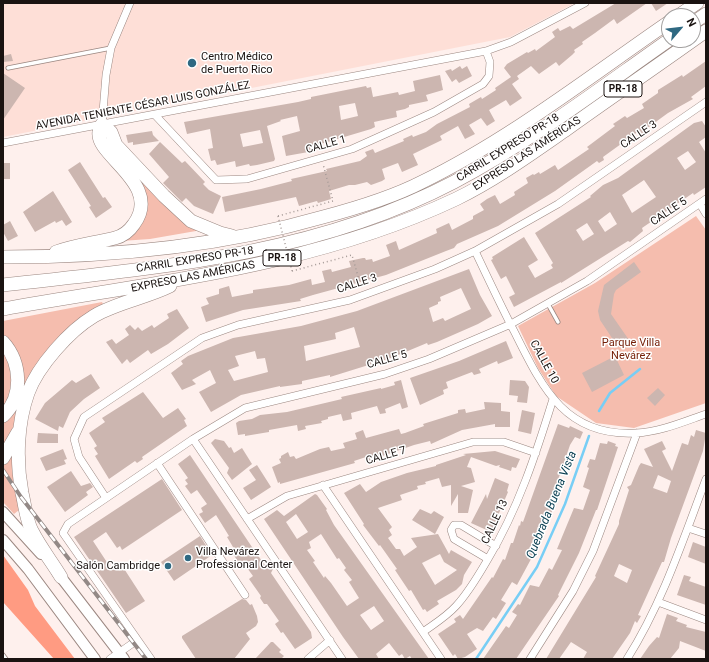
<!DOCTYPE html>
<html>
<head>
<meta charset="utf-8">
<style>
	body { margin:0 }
	#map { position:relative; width:709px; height:662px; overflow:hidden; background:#fef0ed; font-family:Roboto,sans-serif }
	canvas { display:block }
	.frame { position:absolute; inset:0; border:4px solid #1a1311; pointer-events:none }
	.north { position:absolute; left:661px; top:8px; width:40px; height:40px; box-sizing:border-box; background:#fff; border:1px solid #a3a1a0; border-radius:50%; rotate:62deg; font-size:11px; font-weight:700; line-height:16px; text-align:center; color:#1a1311 }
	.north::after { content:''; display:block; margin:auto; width:14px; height:18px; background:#2f6982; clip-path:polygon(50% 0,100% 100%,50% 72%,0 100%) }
</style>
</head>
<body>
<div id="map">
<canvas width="709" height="662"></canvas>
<div class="frame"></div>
<div class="north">N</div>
</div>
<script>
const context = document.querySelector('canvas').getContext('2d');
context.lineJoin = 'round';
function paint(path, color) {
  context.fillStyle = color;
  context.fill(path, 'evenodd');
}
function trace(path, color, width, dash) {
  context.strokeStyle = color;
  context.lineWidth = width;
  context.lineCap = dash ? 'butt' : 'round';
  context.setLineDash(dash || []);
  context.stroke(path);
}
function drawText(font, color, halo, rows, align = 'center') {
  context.font = font + ' Roboto,sans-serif';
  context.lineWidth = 3;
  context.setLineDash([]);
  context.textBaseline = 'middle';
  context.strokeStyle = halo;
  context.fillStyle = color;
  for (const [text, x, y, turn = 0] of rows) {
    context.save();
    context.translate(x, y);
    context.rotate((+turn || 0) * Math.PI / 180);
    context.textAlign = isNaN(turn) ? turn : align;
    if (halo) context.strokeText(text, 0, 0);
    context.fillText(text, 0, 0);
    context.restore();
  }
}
paint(new Path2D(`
	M3 3H575L510 37 3 137Z`), '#fedfd7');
paint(new Path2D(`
	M139 178 196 229V231L150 239 121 241C148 218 153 213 139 178Z
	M696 216 706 230V403L634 428 596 423 556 396 538 368 518 326 595 283Z
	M102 302 104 306 52 346 17 426 3 451V421L21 394 3 336V321Z
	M3 350C15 376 16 383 3 410Z
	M12 453 19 510 14 514 3 502V466Z`), '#f5bdae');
paint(new Path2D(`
	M3 555 28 590 35 606 75 659H54L3 602Z`), '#ff9b82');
trace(new Path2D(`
	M599 411 610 393 640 369
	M476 659 537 567 565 504 589 436`), '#78cef5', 2.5);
paint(new Path2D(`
	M616 3H647L617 24 614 19 595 33 582 42 583 44 574 50 575 52 572 55 559 66 556 62 539 74 531 66 517 76 519 79 512 84 522 98 510 106 506 100 489 110 495 121 487 126 481 118 469 125 475 134 465 139 458 126 440 136 442 140 413 154 418 165 402 172 398 163 382 169 385 179 382 181 371 185 367 182 355 185H349L329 191 331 199 318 203 317 201 299 206 296 197 225 212 222 197 261 189 292 181 291 179 327 171 326 169 360 161 367 156 365 152 373 149 375 153 404 141 403 139 412 135 413 137 426 132 437 124 470 107 469 104 481 97 482 99 496 90 495 88 511 77 504 68 507 64 527 52 528 53 535 49 536 51 555 37 552 32 558 28 560 31 570 26 573 29Z
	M651 3H668L656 11Z
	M11 54 13 61 3 62V56Z
	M706 61V86L691 97 693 99 668 113 646 129 647 130 641 134 639 131 603 157 604 160 599 163 597 161 555 191 498 226 457 244 454 248 446 251 386 275 313 295 300 299 301 301 243 310 206 322 201 307 209 304 206 298 219 294V289L229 286 232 297 253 293V290L289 285 311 279 312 285 325 282 322 271 331 269 332 272 351 267 349 261 363 258H365L366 260 372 259 373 262 390 256 386 245 396 241 399 250 437 233 436 229 449 223 452 230 473 219V216L484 210 480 204 487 199 495 195 500 204 515 195 514 192 528 183 526 178 533 174 534 175 539 172 540 174 555 165 558 170 589 149 587 147 615 126 613 124 625 116 627 118 644 108 642 104 658 93V90L682 75 683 77Z
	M460 66 462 69 467 66 472 76 459 83 456 79 452 82 445 71 451 69 452 71Z
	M3 73 25 88 3 120Z
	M440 75 443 90 426 95 428 101 409 105V107L405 109 396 111 397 117 374 122 375 127 371 129 314 146V151L286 156 282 136 300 131 297 116 280 120 281 121 267 126 275 159 274 161 257 165 250 166 249 164 236 167 235 161 217 165 215 160 211 161 208 149 213 148 210 129 187 134 184 122 298 102 311 99V97L366 86 367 88 371 87 373 97 398 92 399 95 415 91 413 81ZM355 103 358 116 341 120 339 106ZM260 130 263 143 243 147 240 134Z
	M702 121 706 127V137L699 142 706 153V187L694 195 693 193 642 228 643 231 630 242 628 241 561 283V282L514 307 509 297 515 294 506 276 501 279 491 260 493 259 492 257 524 237 538 260 528 266 535 278 553 268 551 265 553 263 535 233 591 197 590 196 603 185 618 178 694 123ZM688 151 696 162 685 170 677 158ZM644 180 656 197 632 213 622 195ZM610 212 617 224 605 232 598 221ZM587 223 594 234 583 241 576 230Z
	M152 131 153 135 159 141 133 145V142L128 143 126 135Z
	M160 142 182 163 185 161 205 182 203 184 209 190 221 196 213 214 194 206 186 198 182 202 163 183 169 177 149 154Z
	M80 162 103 198 105 197 112 207 96 218 89 207 91 206 68 170Z
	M3 163H10V179H3Z
	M53 191 72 222 66 226 62 220 56 223 55 221 35 232 23 212Z
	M10 221 18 236 8 241 3 232V225Z
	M634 262 641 272 616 290 614 294 611 314 629 340 618 347 600 320 598 311 604 285Z
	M469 269 480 295 492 316 478 324 437 342 428 345 427 343 391 358 330 377V375L302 381V384L280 387V386L241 395 211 412 199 392 216 383 210 370 192 380 196 384 182 390 171 373 183 364 181 361 188 356 233 338 301 326 357 311ZM461 288 471 309 445 321 443 318 433 322 429 308 438 304V302L441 301 440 297ZM354 327 360 347 306 361 304 346 336 339 335 333ZM255 351 257 359 265 358 268 372 234 381 228 370 239 366 235 356Z
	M177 309 189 328 168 344 151 354 148 350 130 363 127 359 122 364 106 342 112 339 116 344 129 335 125 329 130 325 135 330 138 327 142 331 152 325 154 328 169 318 167 314Z
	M506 341 513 358 498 364 497 361 479 369 481 373 474 375 472 372 446 382 448 388 443 390 444 394 420 405 410 378 459 361Z
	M615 356 624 375 592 392 582 373Z
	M91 374 100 388 84 399 70 412 63 428 59 426 58 431 35 419 45 403 72 380 76 383Z
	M401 380 408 407 402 409 400 403 385 409 386 413 380 414 377 406 351 413 352 419 343 421 341 414 328 417V419L321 421 322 423 305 426 306 429 298 431 297 425 269 430V432L245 436V434L238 435 236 423 239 421 252 419 260 415 287 412 342 399 341 397 381 388V389L395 385 394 382Z
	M510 380 525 381 529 387 527 403 517 402 518 396 509 395Z
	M658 388 665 395 655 406 647 398Z
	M143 392 163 418 178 408 186 419 184 420 187 426 142 457 143 459 137 463 135 461 109 479 95 456 98 454 94 448 97 446 89 433 105 422 102 418Z
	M484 402 501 403V411L510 412V427H495V424L462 430 431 444 430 441 414 445 368 461 366 457 354 461 355 463 280 484V482L278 483 272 467 281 463 279 459 281 458V456L288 452 290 457 294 456 296 459 320 449 329 447 331 451 345 448 343 443 357 439 355 433 363 430 366 438 399 429 401 434 405 433 424 426 423 424 458 413V410L465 409 466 413 485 409Z
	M522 410 535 413 531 434 518 431Z
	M558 424 569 428 570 426 583 432 580 439 575 437 570 445 558 480 561 481 550 505 554 506 551 514 547 513 537 548 517 585 512 582 501 600 506 603 496 619 493 617 483 631 477 628 467 634 477 649 465 657 458 659 455 654 453 656 438 634 456 622 454 619 460 615 463 619 492 577 493 578 503 559 505 560 511 543H513L519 525 520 526 521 521 523 522Z
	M696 430 706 433 703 451 671 538 664 562H662L638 615 641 616 637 623 635 621 630 633 612 659H583L587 652 571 642 559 659H546L596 577 595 576 619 524V521L629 490 627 487 631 485 639 466 641 463 653 467 644 449 662 441 666 449 662 451 672 471 682 443 688 445 691 435 694 437ZM658 475 671 481 667 493 653 488ZM619 564 632 570 627 583 614 576Z
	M38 433 58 434V443H37Z
	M215 439 224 441 229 448 231 447 234 453 242 448 252 464 232 480 227 473 229 468 211 443Z
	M608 441 616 444 615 446 618 447 597 510H596L579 553 558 595 559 596 516 659H483L506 626 509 628 517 615 512 612 518 604 520 605 530 585 539 587 549 568 552 570 562 550 557 549 574 508 583 510 590 490 583 487 589 468 587 467 590 459 595 460 600 443 607 444Z
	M63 449 67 459 64 460 66 464 46 471 40 458Z
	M495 451 520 459 516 468 512 467 511 471 499 467 500 465 496 466 471 457 467 467 471 468 475 482 461 486 473 490 468 513H458V494L451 506V485L442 487 439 478 425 482 426 484 417 486 418 489 400 495 402 500 378 508 392 527 389 530 392 535 388 538 396 549H400L404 556 417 547 411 538 438 534 449 554 451 550 472 562 464 575 462 584 456 590 437 601 439 604 427 612 425 609 423 610 411 590 409 591 395 570 397 569 380 545 379 546 363 525 364 524 344 493 360 484 366 492 381 482 407 473 436 466V465L466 455 463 454ZM440 554 444 562 457 570 435 585 422 563Z
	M190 455 256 553 268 569H273L271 573 311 632 312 638 295 649 283 632 281 633 275 624 279 621 267 604H264L260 598 261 596 249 579 253 576 242 561 239 563 233 554 236 552 227 537 229 536 216 515 205 523 199 514 203 512 201 508 207 504 197 490 191 494 185 486 188 484 185 480 188 478 178 464Z
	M257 465 271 487 251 500 243 488 256 480 249 470Z
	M71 471 81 486 90 483 93 487 86 492 88 495 65 512 47 487Z
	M495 478 509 484 507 491 508 492 491 532 471 523 486 494 487 499Z
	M162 479 182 510 122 550 120 546 117 548 106 532 93 541 112 570 121 564 145 601 126 613 74 537Z
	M315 494 317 495 327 509 326 510 334 525 429 659H412L410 656 405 659 402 654 399 656 389 643 376 654 379 659H359L343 637 264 519 277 510 284 516ZM296 514 308 532 297 539 286 522ZM321 534 337 559 339 558 346 568 344 570 352 580 349 582 359 598 347 606 331 583 325 576 324 578 313 562 315 561 307 550 311 548 309 542ZM374 606 384 621 371 630 360 615Z
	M420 509 431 514 434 511 444 517 435 534 412 520Z
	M200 536 212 555 174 581 161 562Z
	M693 542 706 547V564L688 557Z
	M684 575 691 577 689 581 706 587V605L677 595Z
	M242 599 246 600 250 605 252 604 257 616 258 622 256 626 246 633 250 639 234 659H196L182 638V636Z
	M667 614 678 618 676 621 687 625 686 627 706 632V651L680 641 679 648 670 659H640L649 646 657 637 659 638Z
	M271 642H273L281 650 279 652 284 656 281 659H255Z`), '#ccb6b0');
const lane = new Path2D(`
	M8 68 111 48
	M548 304 558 322
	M3 655 6 659`);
const street = new Path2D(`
	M155 115 216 180 247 179 352 149 434 112 483 84 489 76 490 62 486 51
	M102 124 106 75 111 48 130 3
	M3 143 486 51 511 42 585 3
	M700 204 706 214
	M475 251C488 278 501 306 515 333 542 387 565 437 636 433 660 432 683 422 706 414
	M193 439 342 659
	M157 463 245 595
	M323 485 441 659
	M106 498 79 457 74 439 84 417 202 338 238 325 350 300 435 269 475 251 558 204 706 102
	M247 519 287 496 473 442H504L536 453
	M688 528 706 534
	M488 559 454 539 451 530 454 525H461L496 546
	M658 602 706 620
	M423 632C434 624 446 617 456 606 469 592 478 576 488 559 518 509 536 454 553 399
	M110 659 136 641
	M151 659 63 533 68 524 193 439 245 408 385 374 429 359 511 324 587 281 706 199
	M308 659 330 640
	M530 659 573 591 593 551 637 433
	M627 659C662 604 683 540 706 479`);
const secondary = new Path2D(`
	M3 512 41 554
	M3 540 28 569 95 659
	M57 572 124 659`);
const highway = new Path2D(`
	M678 16 697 3
	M693 23 706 14
	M56 252C76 245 95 243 115 238 123 236 130 230 134 224 163 184 95 156 99 132 99 130 101 127 102 124L111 132 116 145 164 196 191 221 220 233 232 236
	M3 257C111 257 219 247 323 217 357 208 391 198 422 182 510 139 589 77 669 22
	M3 285C156 268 315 255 454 182 530 142 599 89 669 40
	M3 309C158 281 312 267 456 199 495 180 531 154 567 129 613 96 660 64 706 31
	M3 342C21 362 24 396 3 416
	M3 458 18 432
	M61 577C52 562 40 547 32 531 26 520 25 505 22 493 16 461 17 424 28 393 38 366 69 331 94 316 118 302 146 298 170 286`);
trace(lane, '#9b8781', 5);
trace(street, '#9b8781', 8);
trace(secondary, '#9b8781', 12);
trace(highway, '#9b8781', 14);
trace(new Path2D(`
	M278 216 333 201 323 164
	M292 271 352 255 361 287`), '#a49996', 1.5, [1, 3]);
trace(lane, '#fff', 3.5);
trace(street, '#fff', 7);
trace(secondary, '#fff', 10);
trace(highway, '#fff', 13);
const rail = new Path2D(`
	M3 470 21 497 146 659`);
trace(rail, '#938986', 4);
trace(rail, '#fff', 2.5, [8]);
trace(new Path2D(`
	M278 216 292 271`), '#a49996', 1.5, [1, 3]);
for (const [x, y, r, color] of [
	[192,63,5,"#2f6982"],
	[188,558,4,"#2f6982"],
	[168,566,4,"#2f6982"]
]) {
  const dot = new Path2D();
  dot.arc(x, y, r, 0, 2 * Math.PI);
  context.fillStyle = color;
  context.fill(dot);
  trace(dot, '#fff', 1.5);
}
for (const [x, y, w] of [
	[623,89,38],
	[282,258,38]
]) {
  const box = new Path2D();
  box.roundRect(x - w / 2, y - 8, w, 16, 3);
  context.fillStyle = '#fff';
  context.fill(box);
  trace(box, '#1a1311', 1);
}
drawText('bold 10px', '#1a1311', null, [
	["PR-18",623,89],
	["PR-18",282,258]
]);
drawText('11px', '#1a1311', '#fff', [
	["Centro Médico",201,57],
	["de Puerto Rico",201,70],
	["Villa Nevárez",196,552],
	["Professional Center",196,565],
	["Salón Cambridge",160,566,"right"]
], 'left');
drawText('11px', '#1a1311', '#fff', [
	["AVENIDA TENIENTE CÉSAR LUIS GONZÁLEZ",143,106,-11],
	["CALLE 3",639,135,-34],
	["CALLE 1",326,145,-16],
	["CARRIL EXPRESO PR-18",508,148,-32],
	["EXPRESO LAS AMÉRICAS",527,154,-33],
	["CALLE 5",669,212,-34],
	["CARRIL EXPRESO PR-18",195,260,-9],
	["EXPRESO LAS AMÉRICAS",193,277,-11],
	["CALLE 3",357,284,-18],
	["CALLE 5",387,360,-16],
	["CALLE 10",544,362,61],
	["CALLE 7",386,456,-16],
	["CALLE 13",495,522,-65]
]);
drawText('11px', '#741e06', '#fff', [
	["Parque Villa",631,343],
	["Nevárez",631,356]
]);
drawText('italic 12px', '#083e51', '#fff', [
	["Quebrada Buena Vista",552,505,-68]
]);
</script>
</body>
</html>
